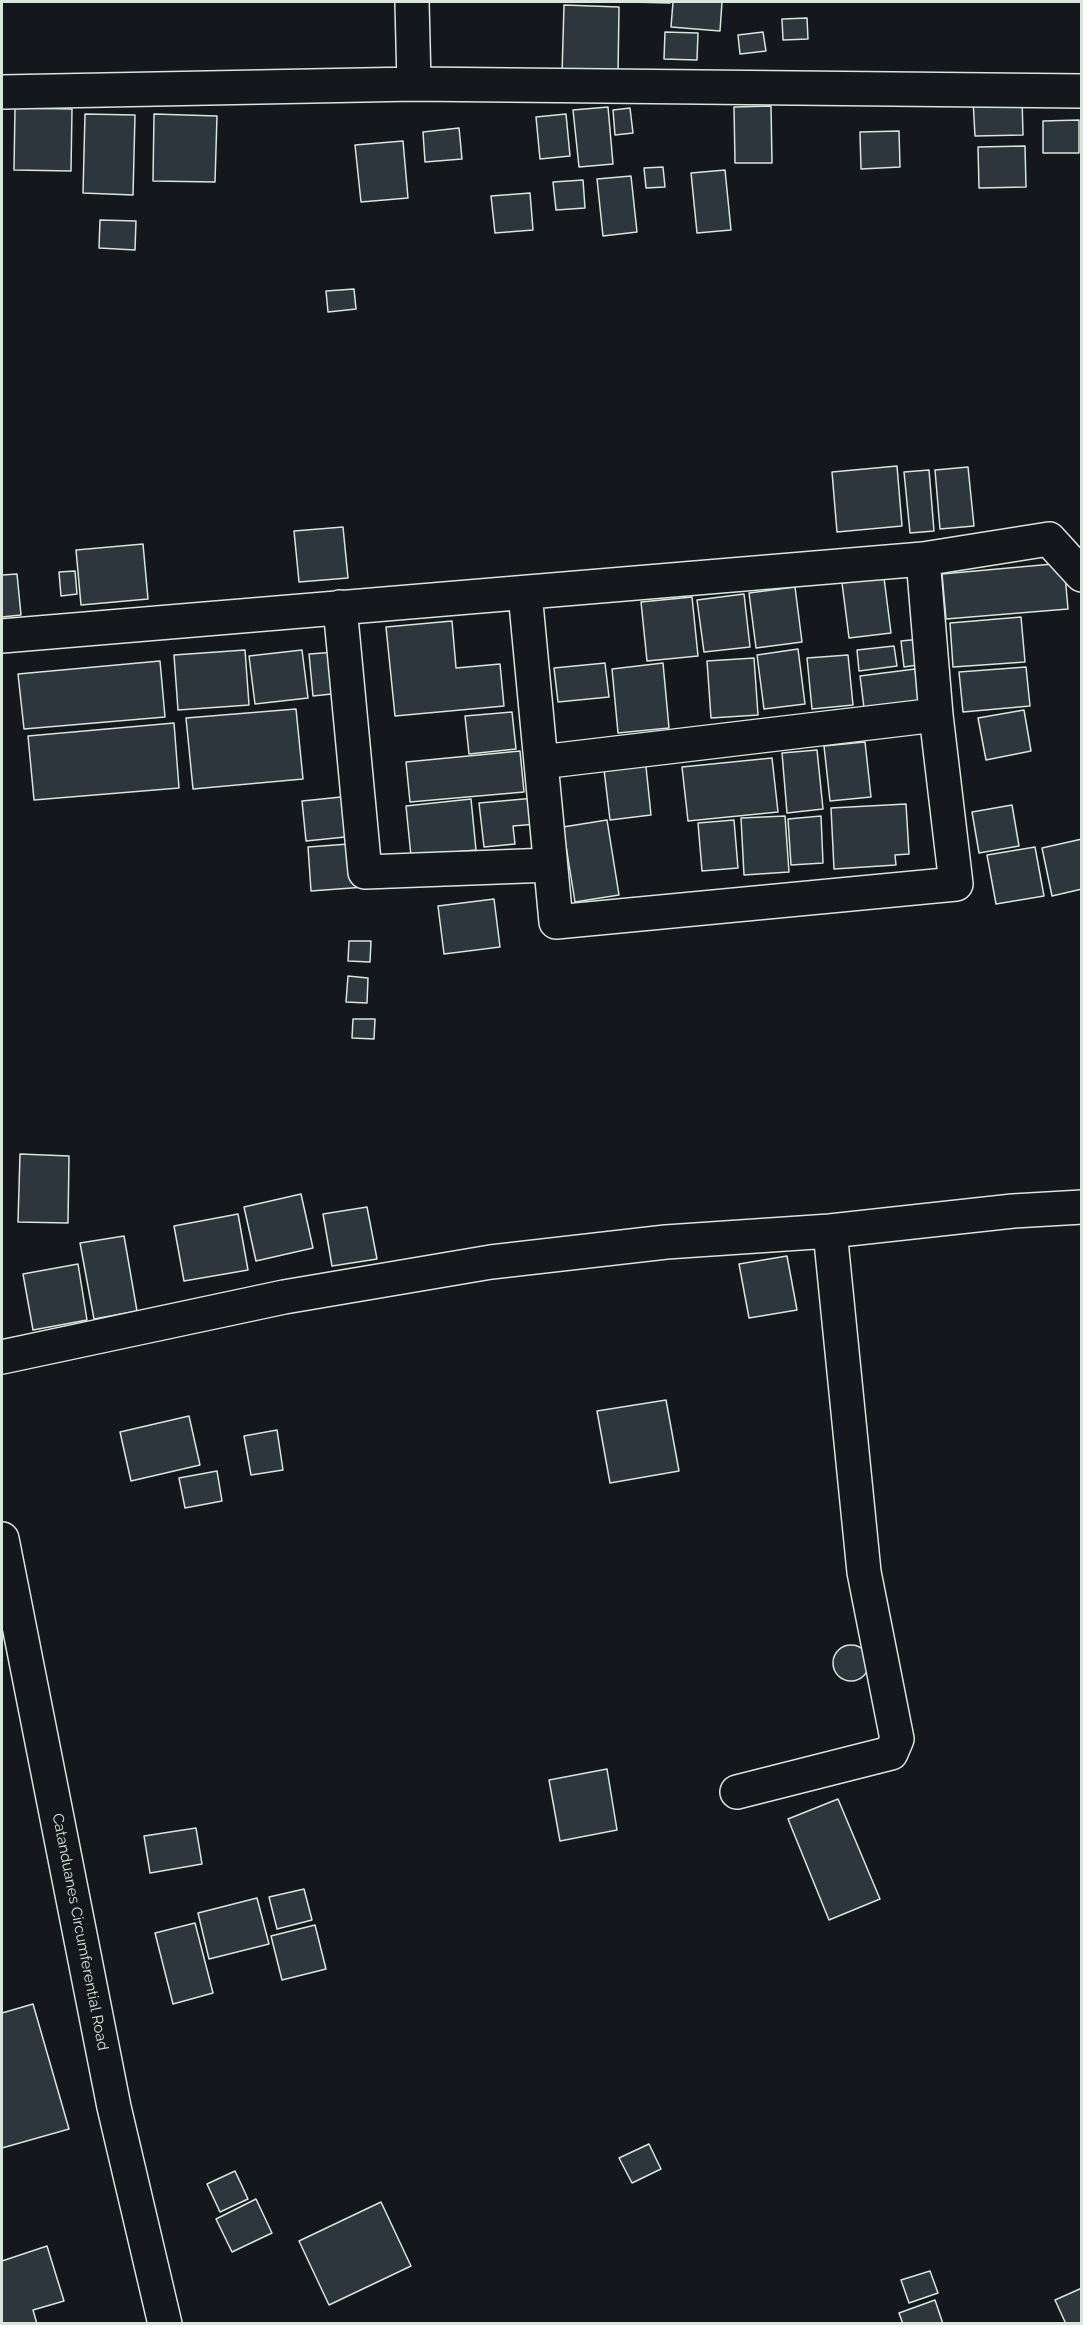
<!DOCTYPE html>
<html>
<head>
<meta charset="utf-8">
<style>
	body { margin:0 }
	#map { position:relative; width:1083px; height:2325px; overflow:hidden; background:#14181c; font-family:Raleway,sans-serif }
	canvas { display:block }
	.frame { position:absolute; inset:0; border:3px solid #d8e6dc; pointer-events:none }
</style>
</head>
<body>
<div id="map">
<canvas width="1083" height="2325"></canvas>
<div class="frame"></div>
</div>
<script>
const context = document.querySelector('canvas').getContext('2d');
context.lineJoin = 'round';
function paint(path, color) {
  context.fillStyle = color;
  context.fill(path, 'evenodd');
}
function trace(path, color, width, dash) {
  context.strokeStyle = color;
  context.lineWidth = width;
  context.lineCap = dash ? 'butt' : 'round';
  context.setLineDash(dash || []);
  context.stroke(path);
}
function drawText(font, color, halo, rows, align = 'center') {
  context.font = font + ' Raleway,sans-serif';
  context.lineWidth = 4.5;
  context.setLineDash([]);
  context.textBaseline = 'middle';
  context.strokeStyle = halo;
  context.fillStyle = color;
  for (const [text, x, y, turn = 0] of rows) {
    context.save();
    context.translate(x, y);
    context.rotate((+turn || 0) * Math.PI / 180);
    context.textAlign = isNaN(turn) ? turn : align;
    if (halo) context.strokeText(text, 0, 0);
    context.fillText(text, 0, 0);
    context.restore();
  }
}
const building = new Path2D(`
	M630 2H670V3Z
	M673 2H722L720 31 671 27Z
	M564 5 619 7 618 75 562 74Z
	M807 18 808 39 783 40 782 19Z
	M665 32 698 33 697 60 664 59Z
	M763 32 766 51 740 54 738 35Z
	M1022 98 1023 135 975 136 973 100Z
	M771 106 772 163H735L734 107Z
	M608 107 613 164 579 167 573 110Z
	M15 108 72 109 71 171 14 170Z
	M630 108 633 133 615 135 613 110Z
	M85 114 135 115 133 195 83 193Z
	M154 114 217 116 215 182 153 181Z
	M566 114 570 156 540 159 536 117Z
	M1079 120V153H1043V121Z
	M459 128 462 159 425 162 423 132Z
	M899 131 900 167 861 169 860 132Z
	M403 141 408 198 361 202 355 145Z
	M1025 146 1026 187 979 188 978 147Z
	M663 167 665 187 646 188 644 168Z
	M725 170 731 230 697 233 691 173Z
	M631 176 637 232 603 236 597 179Z
	M583 180 585 208 556 210 553 182Z
	M530 193 533 230 495 233 491 196Z
	M100 220 136 221 135 250 99 248Z
	M354 289 356 309 328 312 326 291Z
	M897 466 902 526 837 532 832 472Z
	M968 467 974 526 940 529 935 470Z
	M929 470 934 531 910 533 904 472Z
	M343 527 348 578 299 582 294 531Z
	M143 544 148 599 81 605 76 550Z
	M1064 563 1068 609 946 619 942 574Z
	M75 571 77 594 61 596 59 572Z
	M17 574 21 615 2 617V575Z
	M884 578 891 633 849 638 842 583Z
	M795 587 802 642 756 648 749 593Z
	M744 594 750 647 704 652 697 600Z
	M692 597 698 656 647 661 641 602Z
	M1021 617 1025 662 953 667 950 623Z
	M452 621 456 668 500 664 504 706 395 716 386 627Z
	M921 639 924 664 904 667 901 641Z
	M894 646 897 666 859 671 857 650Z
	M798 649 805 704 764 709 757 655Z
	M245 650 249 705 178 710 174 655Z
	M302 650 308 698 255 704 249 656Z
	M337 652 341 693 313 696 309 654Z
	M848 655 853 705 812 709 807 658Z
	M754 658 758 715 711 718 707 661Z
	M160 661 165 717 24 729 18 674Z
	M605 663 609 697 558 702 554 668Z
	M663 663 669 728 618 733 612 669Z
	M1026 667 1030 706 963 712 959 672Z
	M915 669 919 701 864 708 860 676Z
	M296 709 303 779 193 789 186 718Z
	M1024 710 1031 751 986 760 978 718Z
	M512 712 516 749 469 754 465 716Z
	M174 723 179 788 34 800 28 736Z
	M865 742 871 797 830 801 824 746Z
	M817 750 823 809 787 813 782 753Z
	M520 751 524 792 410 802 406 762Z
	M645 757 651 815 610 820 603 761Z
	M772 758 778 812 688 821 682 767Z
	M351 796 355 836 306 841 302 801Z
	M535 798 537 824 513 826 515 844 484 847 479 803Z
	M471 799 476 850 411 856 406 806Z
	M906 804 909 854 895 855 896 865 834 869 831 808Z
	M1012 805 1019 846 979 853 972 812Z
	M785 816 789 872 744 875 741 818Z
	M821 816 823 863 791 865 788 819Z
	M607 820 619 895 575 902 563 827Z
	M734 820 738 868 702 871 698 823Z
	M1082 839V889L1052 896 1042 848Z
	M362 843 365 887 311 891 308 847Z
	M1035 847 1044 896 996 904 987 855Z
	M494 899 500 947 444 954 438 906Z
	M349 941H371L370 962 348 961Z
	M348 976 368 978 367 1003 346 1002Z
	M353 1019H375L374 1039 352 1038Z
	M20 1154 69 1156 68 1223 18 1222Z
	M301 1194 313 1248 256 1261 244 1207Z
	M367 1207 377 1259 332 1266 323 1214Z
	M238 1214 248 1270 184 1281 174 1226Z
	M124 1236 137 1311 94 1319 80 1243Z
	M787 1256 797 1310 749 1318 739 1264Z
	M78 1264 87 1320 33 1330 23 1274Z
	M666 1400 679 1471 610 1483 597 1411Z
	M189 1416 200 1465 131 1481 120 1432Z
	M277 1430 283 1470 251 1475 244 1436Z
	M217 1471 222 1501 185 1508 179 1478Z
	M833 1663a18 18 0 1 1 36 0a18 18 0 1 1-36 0Z
	M607 1769 617 1830 560 1841 549 1780Z
	M838 1799 880 1899 829 1920 788 1819Z
	M196 1828 202 1864 150 1873 144 1836Z
	M304 1889 312 1920 277 1929 269 1897Z
	M257 1898 269 1944 209 1959 198 1913Z
	M195 1923 213 1993 173 2004 155 1933Z
	M315 1925 326 1969 282 1980 271 1936Z
	M33 2004 69 2129 2 2148V2013Z
	M649 2144 661 2169 632 2183 619 2158Z
	M235 2171 248 2199 220 2212 207 2184Z
	M256 2199 272 2233 232 2252 216 2219Z
	M381 2202 411 2266 329 2305 299 2241Z
	M47 2246 64 2301 33 2310 37 2324H2V2261Z
	M930 2271 938 2293 909 2303 901 2280Z
	M1082 2288V2324H1066L1055 2300Z
	M935 2300 943 2324H903L899 2313Z`);
paint(building, '#2c363c');
trace(building, '#d8e6dc', 1.5);
const minor = new Path2D(`
	M412 2 414 84
	M2 92 414 84 1082 91
	M525 593 556 922 956 884 936 715 923 559
	M340 607 365 872 550 865
	M2 636 923 559 1049 539 1082 575
	M541 762 936 715
	M2 1357 284 1297 491 1262 666 1242 830 1231 1013 1211 1082 1207
	M737 1792 891 1753 897 1739 864 1572 830 1231`);
const primary = new Path2D(`
	M2 1539 114 2107 165 2324`);
trace(minor, '#d8e6dc', 36);
trace(primary, '#d8e6dc', 36);
trace(minor, '#14181c', 33);
trace(primary, '#14181c', 33);
drawText('15px', '#d8e6dc', '#14181c', [
	["Catanduanes Circumferential Road",80,1932,79]
]);
</script>
</body>
</html>
